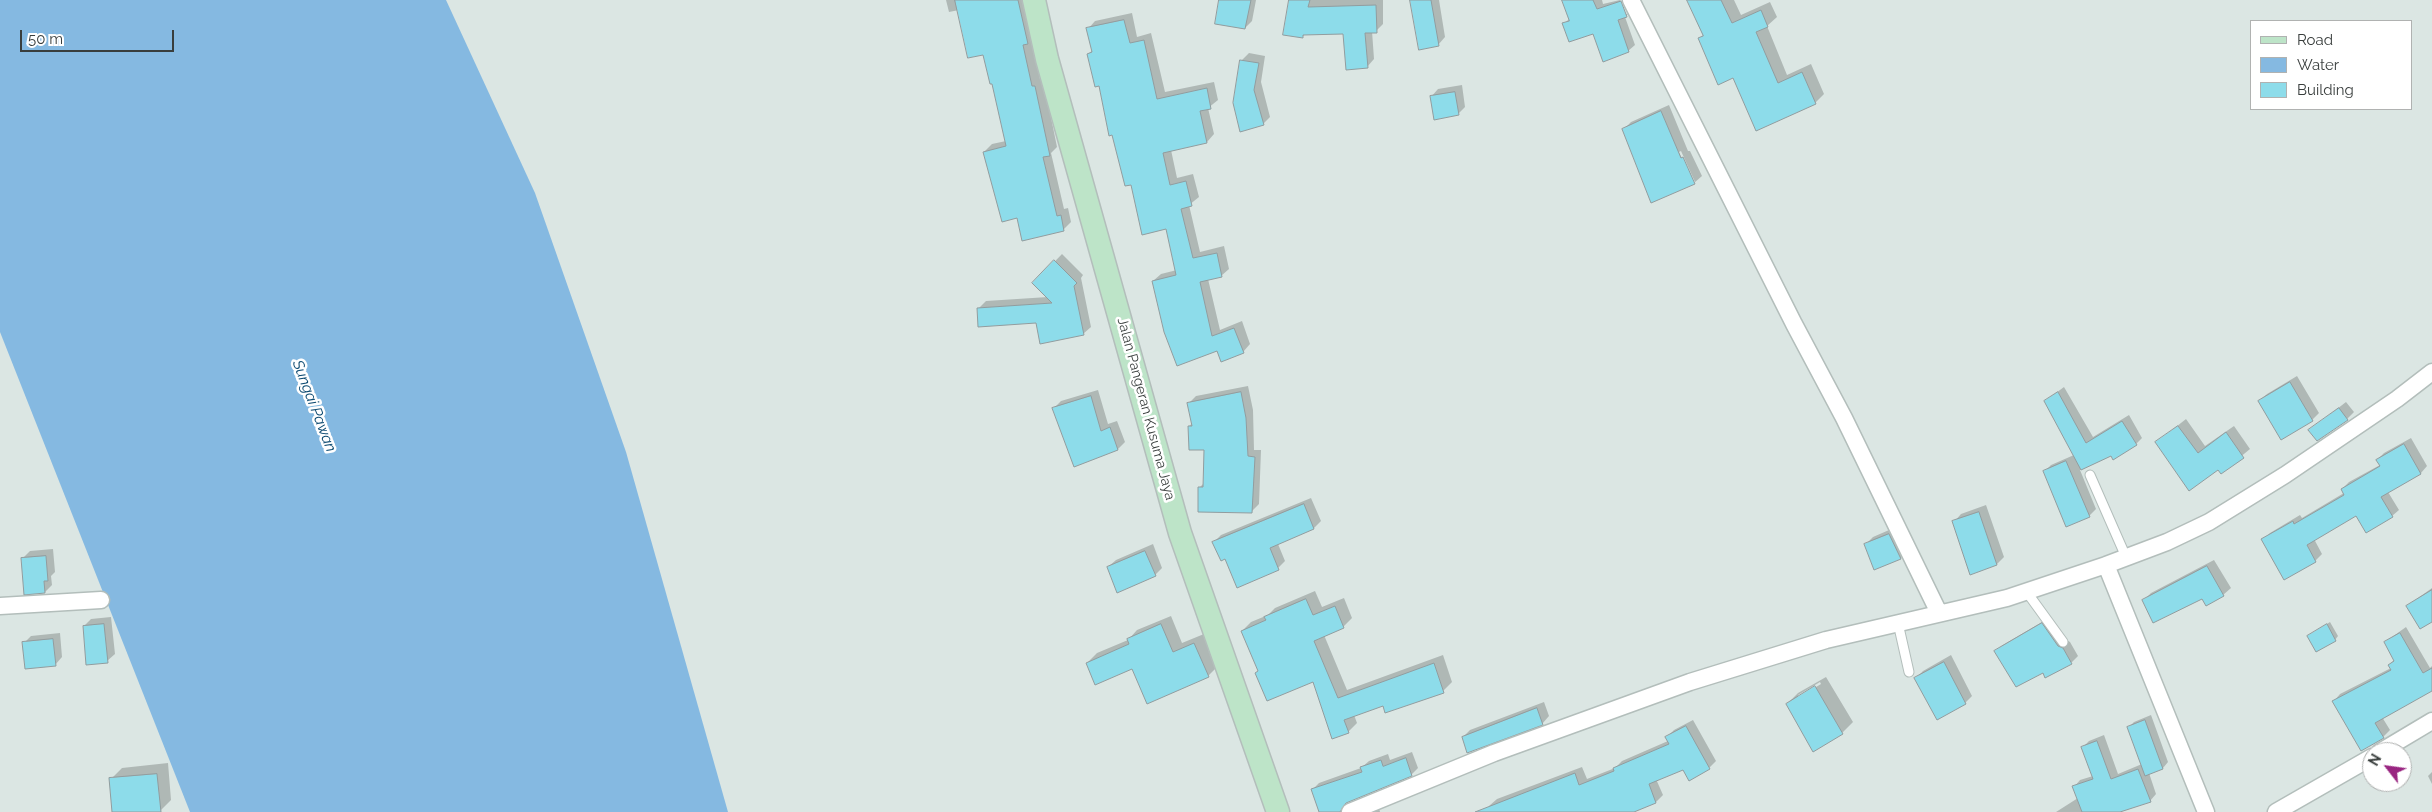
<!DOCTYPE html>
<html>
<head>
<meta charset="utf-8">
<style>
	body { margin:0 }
	#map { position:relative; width:2432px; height:812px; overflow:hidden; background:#dbe6e3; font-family:Raleway,sans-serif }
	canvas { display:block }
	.legend { position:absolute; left:2250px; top:20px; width:162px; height:90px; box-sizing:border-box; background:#fff; border:1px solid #b0b2b1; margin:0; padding:6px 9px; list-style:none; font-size:15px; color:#393e3d }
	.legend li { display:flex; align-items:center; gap:10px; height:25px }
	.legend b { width:25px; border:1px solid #b0b2b1 }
	.north { position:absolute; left:2362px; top:742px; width:50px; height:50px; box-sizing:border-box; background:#fff; border:1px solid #b0b2b1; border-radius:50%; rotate:300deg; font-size:14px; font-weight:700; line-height:20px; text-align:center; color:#393e3d }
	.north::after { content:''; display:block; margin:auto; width:18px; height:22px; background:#992581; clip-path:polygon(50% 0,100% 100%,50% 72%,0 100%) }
	.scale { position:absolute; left:20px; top:30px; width:154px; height:22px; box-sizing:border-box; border:2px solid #393e3d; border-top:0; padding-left:6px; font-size:15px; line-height:18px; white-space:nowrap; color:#393e3d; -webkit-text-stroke:4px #fff; paint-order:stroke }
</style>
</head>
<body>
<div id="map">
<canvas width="2432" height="812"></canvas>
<ul class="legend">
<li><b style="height:6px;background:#bde4c8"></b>Road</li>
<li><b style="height:14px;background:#85b9e1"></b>Water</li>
<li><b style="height:14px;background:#8ddcea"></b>Building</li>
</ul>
<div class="north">N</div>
<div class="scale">50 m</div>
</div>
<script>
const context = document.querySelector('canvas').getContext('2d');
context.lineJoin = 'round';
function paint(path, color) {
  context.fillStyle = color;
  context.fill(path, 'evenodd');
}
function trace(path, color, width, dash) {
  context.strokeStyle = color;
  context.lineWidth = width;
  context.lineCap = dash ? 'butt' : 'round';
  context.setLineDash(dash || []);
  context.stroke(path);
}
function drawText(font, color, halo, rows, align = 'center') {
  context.font = font + ' Raleway,sans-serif';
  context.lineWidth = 5;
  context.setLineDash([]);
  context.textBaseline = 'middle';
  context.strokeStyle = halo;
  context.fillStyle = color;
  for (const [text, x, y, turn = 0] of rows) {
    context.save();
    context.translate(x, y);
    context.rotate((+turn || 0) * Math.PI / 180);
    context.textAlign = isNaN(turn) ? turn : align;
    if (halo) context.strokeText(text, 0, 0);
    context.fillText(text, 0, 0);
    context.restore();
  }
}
paint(new Path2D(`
	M0 0H446L535 193 626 452 728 812H190L0 332Z`), '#85b9e1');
paint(new Path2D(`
	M946 0H1023L1035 35 1031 40 1040 79 1043 78 1057 147 1051 153 1064 209 1068 208 1071 222 1063 230 1018 217 984 152 992 144 1006 141 993 82 984 53 959 10 949 12Z
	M1220 0H1256L1252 21 1245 28Z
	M1291 0H1383V24L1376 31H1372L1374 59 1367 67 1345 32 1306 33 1302 37Z
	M1411 0H1439L1445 37 1438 45Z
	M1563 0H1602L1603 4 1620 0 1625 14H1628L1622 0H1630L1633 9 1625 17 1635 45 1628 51 1594 32 1564 24 1570 18Z
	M1690 0H1734L1741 15 1770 2 1777 17 1767 26 1787 75 1811 64 1824 94 1815 103 1733 77 1700 38 1704 34Z
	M1132 13 1137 37 1151 33 1165 92 1214 82 1218 100 1208 108 1214 134 1207 142 1171 150 1177 178 1193 174 1199 197 1189 205 1200 252 1224 246 1229 269 1221 276 1208 279 1220 330 1242 321 1250 344 1243 352 1218 349 1153 281 1161 274 1177 270 1167 228 1132 184 1088 54 1093 50 1088 29 1095 21Z
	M1249 53 1265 56 1261 82 1270 117 1263 124 1242 60Z
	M1462 85 1465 107 1458 114 1431 97 1438 89Z
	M1669 105 1688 151H1690L1702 176 1694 183 1624 129 1631 122ZM1681 151 1695 182H1693L1679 152Z
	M1062 254 1083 275 1081 278 1091 327 1083 334 978 309 986 301 1048 297 1034 283Z
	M2297 376 2319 413 2312 420 2259 401 2267 394Z
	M1248 386 1253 410 1254 450H1261L1259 504 1252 511 1199 488 1204 483 1206 448 1189 426 1193 423 1189 403 1196 396Z
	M2064 387 2093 437 2129 415 2142 438 2136 444 2080 470 2096 509 2089 516 2044 472 2051 465 2074 455 2045 401Z
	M1098 390 1108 424 1117 421 1125 442 1118 449 1074 466 1054 408 1061 401Z
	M2346 402 2354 412 2347 419 2310 430Z
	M2186 419 2205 446 2234 426 2250 449 2222 472 2219 468 2157 442Z
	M2411 438 2427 466 2421 473 2388 492 2399 510 2392 516 2357 514 2314 539 2322 554 2315 561 2285 578 2263 540 2270 533 2300 515 2302 518 2344 493 2342 489 2349 482 2380 465 2377 460 2384 453Z
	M1311 498 1321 521 1314 528 1278 544 1285 561 1278 568 1226 558 1214 542 1221 535Z
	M1986 505 2004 557 1997 564 1954 522 1961 514Z
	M1896 527 1908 550 1901 558 1875 568 1866 544 1873 537Z
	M1153 544 1162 568 1155 575 1108 567 1116 560Z
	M53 549 55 572 51 576 52 585 45 592 22 559 30 551Z
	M2214 560 2231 588 2223 595 2144 600 2151 593Z
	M2432 588V620L2407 606Z
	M1315 591 1322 607 1344 598 1352 618 1343 627 1324 635 1347 690 1443 655 1452 682 1443 691 1384 705 1354 715 1357 723 1348 732 1314 680 1259 670 1242 631 1251 622 1268 615 1275 608Z
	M1171 616 1182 643 1204 634 1218 666 1208 676 1087 663 1097 653 1128 640 1137 630Z
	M111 617 115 654 107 661 84 626 91 619Z
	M2049 618 2065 639 2070 642 2078 656 2072 662 2045 676 2043 672 1996 651 2003 645Z
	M2330 622 2338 636 2335 640 2308 636Z
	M2406 627 2430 668 2432 666V689L2382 717 2390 730 2383 737 2334 701 2340 694 2391 668 2389 665 2395 659 2385 642Z
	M60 633 62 657 55 665 24 643 31 636Z
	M1951 655 1972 696 1965 703 1916 678 1923 671Z
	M1826 677 1853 722 1842 733 1787 704 1798 693ZM1820 682 1821 684 1798 698V695Z
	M1544 702 1549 716 1542 724 1463 737 1470 730Z
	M2151 715 2168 762 2163 768 2149 773 2156 794 2150 801 2114 812H2056L2078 798 2074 787 2080 780 2093 776 2083 747 2089 741 2104 735 2118 774 2142 764 2128 728 2134 722Z
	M1693 720 1716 761 1709 768H1684L1656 779 1663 795 1656 802 1622 812H1492L1489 806 1497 799 1582 767 1587 779 1615 768 1622 761 1668 741 1667 737 1674 730Z
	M1412 752 1418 768 1411 775 1346 802 1347 809 1351 812H1320L1312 790 1319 783 1361 768 1369 761 1388 754 1390 760Z
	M168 763 171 800 160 811 114 812 111 779 122 768Z
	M2432 772V784L2428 776Z
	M1379 808 1380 812H1367Z`), '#0003');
const building = new Path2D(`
	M955 0H1018L1028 44 1023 45 1032 86H1035L1050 156 1043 157 1057 216 1061 215 1064 231 1022 241 1017 218 1002 222 983 152 1006 146 992 84H990L983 55 968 58Z
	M1219 0H1251L1245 29 1215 24Z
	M1289 0H1310L1308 7 1376 5 1377 33H1365L1368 68 1346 70 1343 34 1303 35V38L1283 35Z
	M1410 0H1431L1439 46 1419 50Z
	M1562 0H1593L1597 9 1621 1 1627 17 1618 20 1629 52 1603 62 1593 34 1569 42 1562 23 1569 21Z
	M1687 0H1721L1732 23 1761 10 1768 27 1756 32 1778 83 1802 72 1816 104 1756 131 1733 78 1718 85 1698 38 1703 36Z
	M1124 20 1130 43 1144 40 1157 99 1207 88 1211 109 1200 111 1207 143 1163 153 1170 185 1186 181 1192 206 1181 209 1193 258 1217 253 1222 277 1200 282 1212 336 1234 328 1244 353 1221 362 1217 351 1177 366 1164 332 1152 281 1176 275 1166 229 1142 235 1131 185 1125 186 1112 135 1109 136 1099 86 1095 87 1087 54 1092 52 1086 28Z
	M1240 60 1259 63 1254 90 1264 125 1240 132 1233 103Z
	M1455 92 1459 115 1434 120 1430 96Z
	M1661 111 1681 158 1683 157 1695 184 1651 203 1622 129Z
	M1054 260 1077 283 1074 286 1084 335 1040 344 1036 323 978 327 977 308 1052 303 1032 283Z
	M2290 382 2313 421 2281 440 2258 401Z
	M1241 392 1246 418 1248 456 1255 457 1252 513 1198 512V487H1203L1204 450H1189L1188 426H1192L1187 403Z
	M2058 392 2086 443 2122 421 2137 445 2113 460 2111 456 2081 470 2044 401Z
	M1091 396 1101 431 1110 427 1118 450 1074 467 1052 408Z
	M2339 408 2348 420 2317 441 2308 430Z
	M2178 426 2198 453 2226 432 2244 458 2221 474 2218 470 2189 491 2155 442Z
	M2404 444 2421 474 2381 497 2393 517 2366 533 2356 516 2307 545 2316 562 2284 580 2261 539 2293 521 2294 524 2344 495 2341 489 2380 466 2376 460Z
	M2066 461 2090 517 2066 527 2043 471Z
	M1304 504 1314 529 1270 548 1279 570 1237 588 1225 559 1221 561 1212 542Z
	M1979 512 1997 565 1970 575 1952 521Z
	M1889 534 1901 559 1874 570 1864 544Z
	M1145 551 1156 576 1117 593 1107 567Z
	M46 556 48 581H44L45 593 24 595 21 558Z
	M2207 566 2224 596 2206 606 2202 599 2153 623 2142 600Z
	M2432 590V622L2420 629 2406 606Z
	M1306 599 1313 615 1335 606 1344 628 1314 641 1338 698 1434 663 1444 693 1385 713 1383 706 1344 720 1349 733 1332 739 1313 682 1267 701 1255 673 1258 671 1241 631 1266 620 1264 617Z
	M2042 623 2058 646 2063 648 2072 664 2045 678 2043 673 2016 687 1994 651Z
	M104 624 108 663 86 665 83 626Z
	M1161 624 1173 652 1194 643 1209 677 1147 704 1132 669 1095 685 1086 663 1129 644 1127 639Z
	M2327 624 2336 641 2316 652 2307 636Z
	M2400 633 2423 673 2432 668V691L2375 723 2384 738 2361 751 2332 701 2391 670 2388 665 2394 661 2384 642Z
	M53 639 56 666 25 669 22 642Z
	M1944 662 1966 704 1937 720 1914 678Z
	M1815 686 1843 734 1813 752 1786 704Z
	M1537 708 1543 725 1467 753 1462 737Z
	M2145 720 2163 769 2145 776 2127 727Z
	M1686 726 1710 769 1689 781 1683 770 1649 784 1656 803 1634 812H1475L1575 773 1579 785 1614 771 1613 768 1669 744 1665 737Z
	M2097 741 2111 779 2138 769 2151 802 2120 812H2082L2072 786 2093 779 2081 747Z
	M1406 758 1412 776 1346 803 1340 812H1319L1311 789 1362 772 1360 767 1381 760 1383 766Z
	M157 774 161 812H112L109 778Z`);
paint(building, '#8ddcea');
trace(building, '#919c9e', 1);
const lane = new Path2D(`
	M2090 475 2126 557
	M2026 591 2063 642
	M1898 623 1909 672`);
const street = new Path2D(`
	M1631 0 1794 324 1844 418 1939 613
	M2106 565 2206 812
	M0 606 101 600
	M2380 752 2432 721
	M1350 812 1494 753 1690 682 1826 640 2007 598 2106 565 2167 542 2209 522 2285 475 2397 399 2432 372
	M2276 812 2372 757`);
const secondary = new Path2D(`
	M1034 0 1047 59 1180 533 1278 812`);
trace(lane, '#b3bebb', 11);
trace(street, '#b3bebb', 19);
trace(secondary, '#b3bebb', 25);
trace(lane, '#fff', 9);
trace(street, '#fff', 16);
trace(secondary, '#bde4c8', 22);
drawText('14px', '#393e3d', '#fff', [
	["Jalan Pangeran Kusuma Jaya",1146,409,75]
]);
drawText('italic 15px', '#0c4a71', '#fff', [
	["Sungai Pawan",314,406,69]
]);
</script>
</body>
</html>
